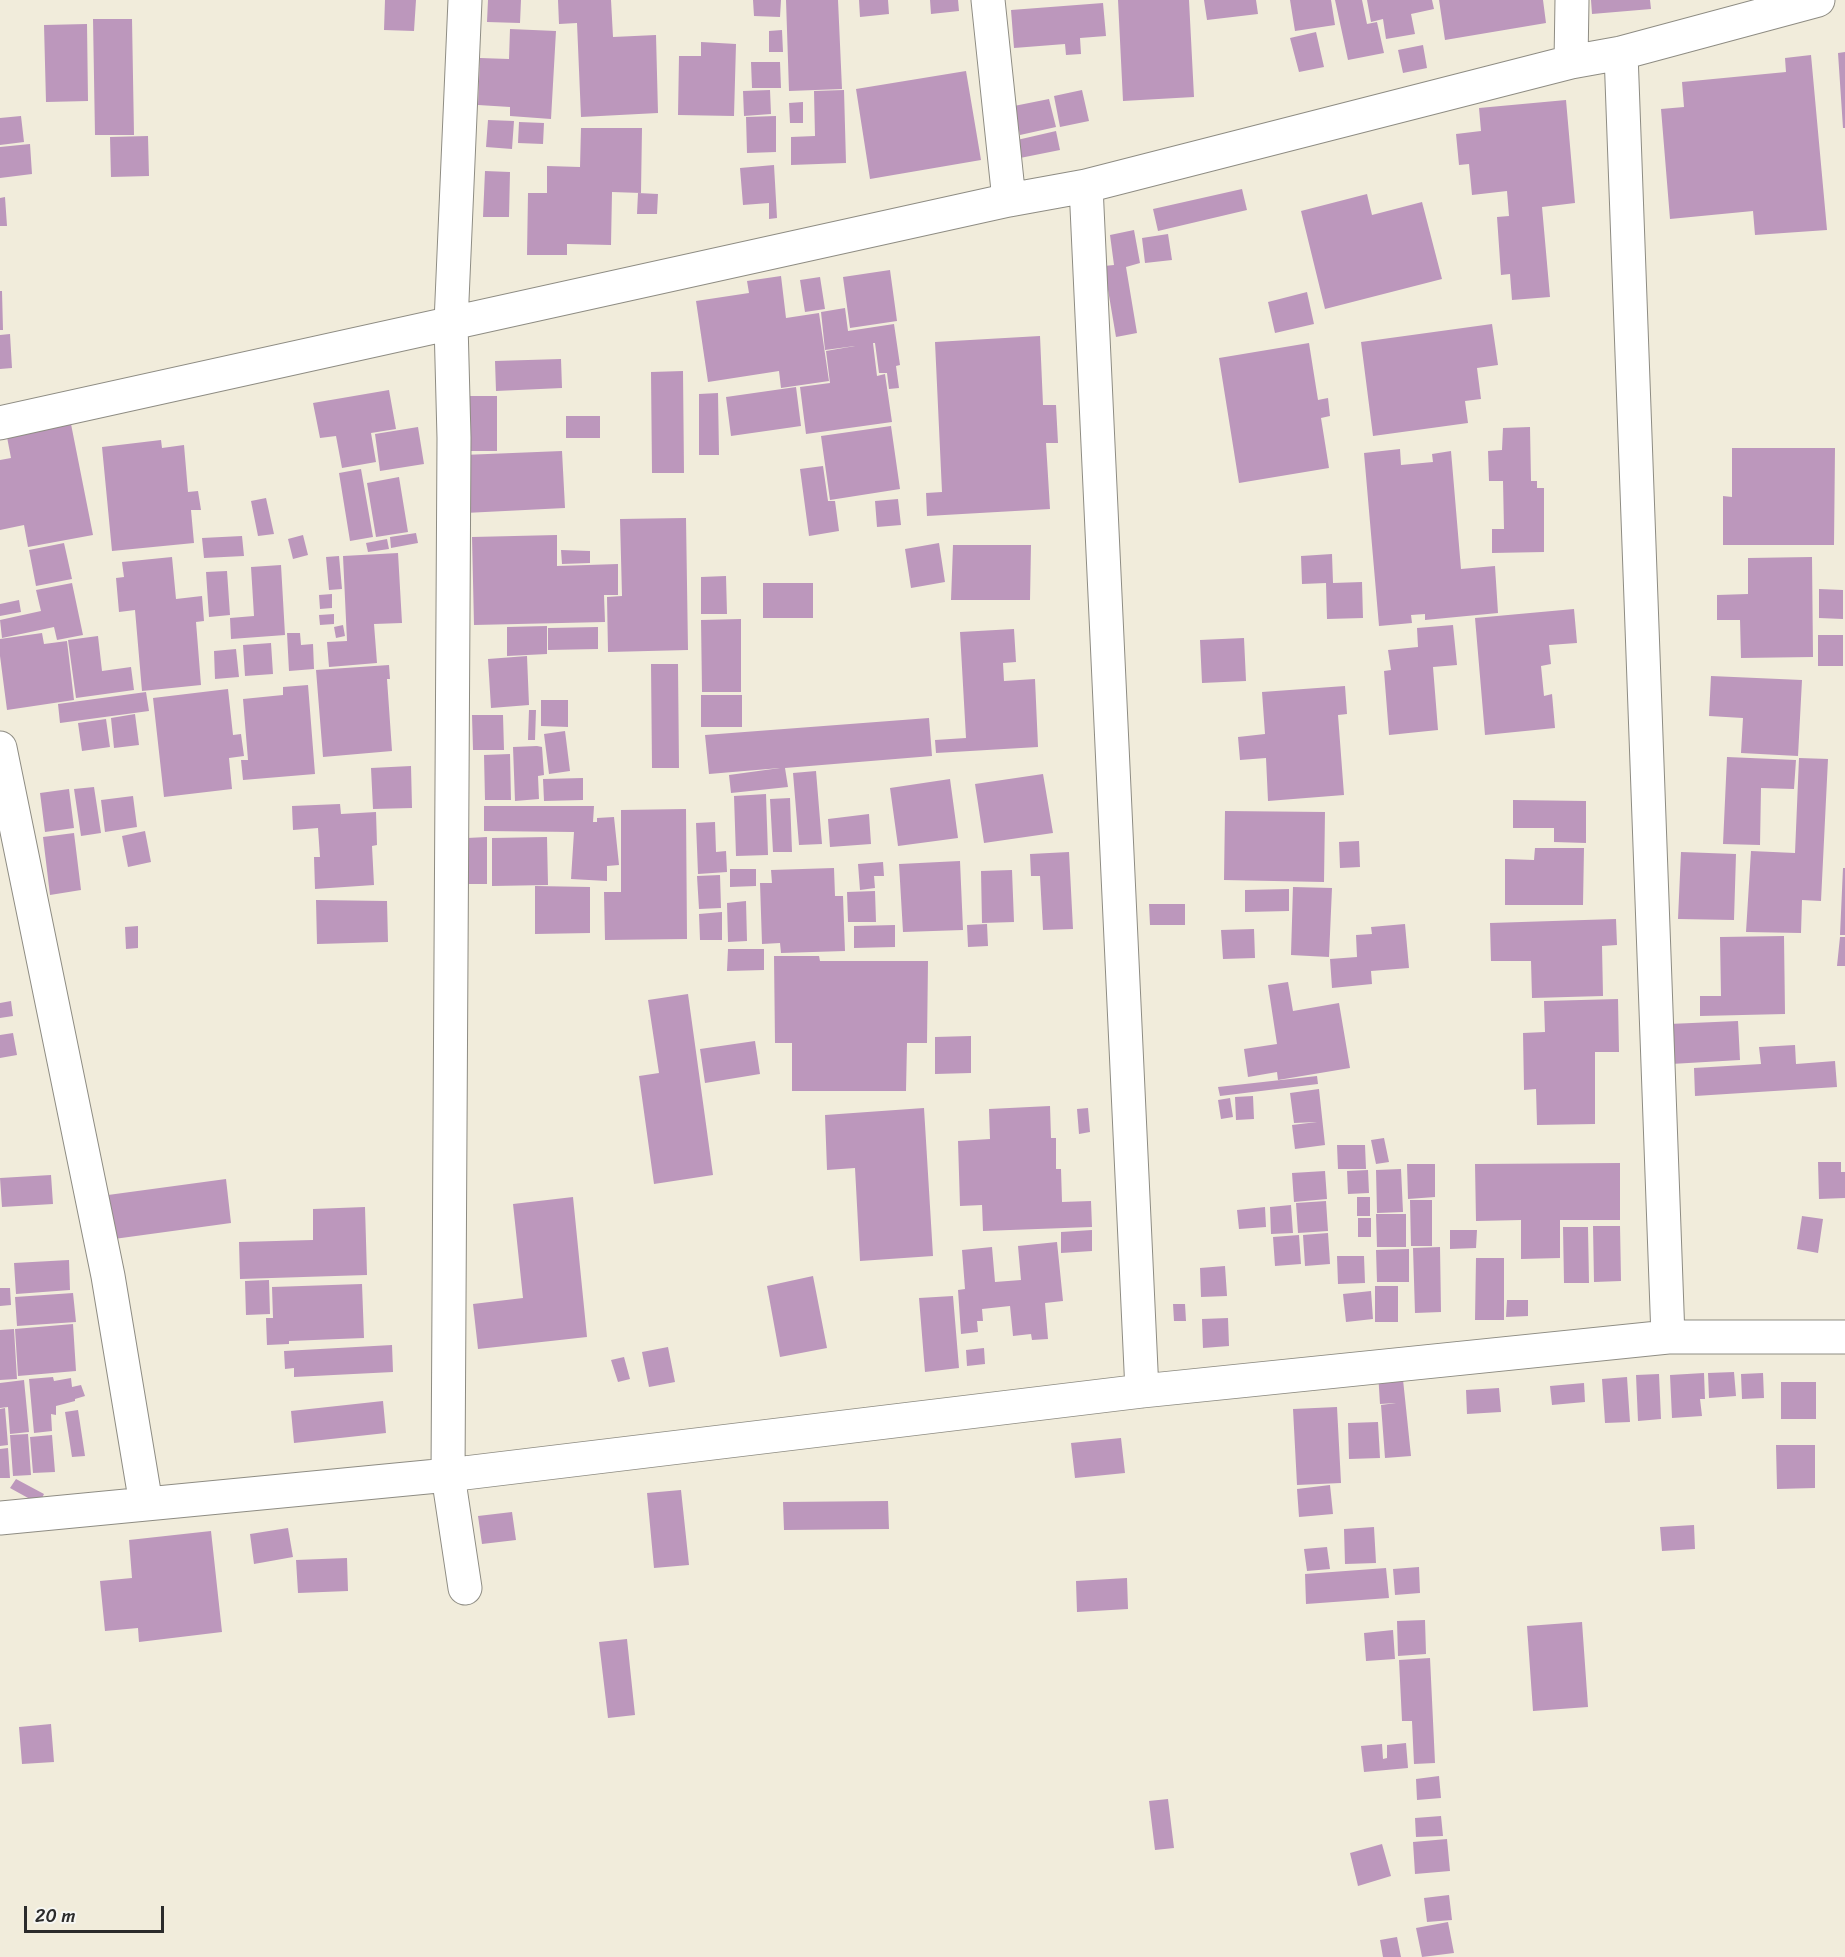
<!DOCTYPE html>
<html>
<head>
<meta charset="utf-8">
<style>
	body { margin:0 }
	#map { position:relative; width:1845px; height:1957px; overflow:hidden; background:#f1ecdb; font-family:Sriracha,sans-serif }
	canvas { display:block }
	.scale { position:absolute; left:24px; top:1906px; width:140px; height:27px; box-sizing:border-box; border:3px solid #2b2b2b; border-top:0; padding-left:8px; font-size:18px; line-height:21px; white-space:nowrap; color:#2b2b2b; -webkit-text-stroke:4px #f6f6f2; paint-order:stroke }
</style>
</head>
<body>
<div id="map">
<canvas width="1845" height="1957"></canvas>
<div class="scale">20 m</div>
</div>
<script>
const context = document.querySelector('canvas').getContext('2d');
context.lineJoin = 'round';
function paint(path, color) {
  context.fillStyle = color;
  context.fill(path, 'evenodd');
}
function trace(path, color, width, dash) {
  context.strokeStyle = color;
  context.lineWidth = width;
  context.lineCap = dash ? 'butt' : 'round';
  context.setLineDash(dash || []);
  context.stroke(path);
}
paint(new Path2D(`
	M385 0H416L414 31 384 30Z
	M488 0H521L520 23 487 22Z
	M558 0H611L613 37 656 35 658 113 581 117 577 23 559 24Z
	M753 0H781L780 17 754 16Z
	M786 0H838L842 89 789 91Z
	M859 0H888L889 14 860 17Z
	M930 0H958L959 11 931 14Z
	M1118 0H1189L1194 97 1123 101Z
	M1204 0H1256L1258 14 1207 20Z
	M1290 0H1331L1335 25 1295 31Z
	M1335 0H1362L1367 24 1377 22 1384 53 1348 60Z
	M1367 0H1432L1434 9 1411 14 1415 34 1386 39 1383 19 1371 22Z
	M1439 0H1543L1546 23 1445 40Z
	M1591 0H1650L1651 9 1592 14Z
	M1103 3 1106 36 1080 38 1081 54 1066 55 1065 44 1014 48 1011 10Z
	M93 19H132L134 135H95Z
	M87 24 88 101 46 102 44 25Z
	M510 29 556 31 551 119 510 116V107L478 105 480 58 509 59Z
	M782 30 783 52H769V31Z
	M1316 32 1324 67 1299 72 1290 38Z
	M701 42 736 44 734 116 678 115 679 56H701Z
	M1423 45 1427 68 1403 73 1398 50Z
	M1845 52V128H1843L1838 53Z
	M1811 55 1827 230 1755 235 1753 211 1670 219 1661 109 1684 107 1682 82 1786 72 1785 58Z
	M751 62H780L781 88H752Z
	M966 71 981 160 870 179 856 89Z
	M770 90 771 114 744 116 743 91Z
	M844 90 846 163 791 165V137L815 136 814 91Z
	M1082 90 1089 121 1060 127 1054 96Z
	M1049 99 1056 127 1020 135 1014 106Z
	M1566 100 1575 203 1542 207 1550 297 1512 300 1510 274 1501 275 1497 217 1509 216 1507 191 1472 195 1469 164 1459 165 1456 134 1481 131 1479 108Z
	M803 102V123H790L789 103Z
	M21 116 24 142 0 145V118Z
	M776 116V152L747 153 746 117Z
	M488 120 514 121 512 149 486 147Z
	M519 122 544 123 543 144 518 143Z
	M581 128H642L641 193 612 192 611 245 567 244V255H527L528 193H547V166L580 167Z
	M1056 131 1060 150 1020 158 1017 140Z
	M148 136 149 176 111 177 110 137Z
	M30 144 32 174 0 178V147Z
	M774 165 777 218 769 219V203L743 205 740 168Z
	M485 171 510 172 509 217H483Z
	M1242 189 1247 210 1158 231 1153 209Z
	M638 193 658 194 657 214H637Z
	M1367 194 1372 215 1422 202 1442 279 1325 309 1301 211Z
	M5 197 7 226H0V198Z
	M1134 230 1140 263 1126 267 1137 333 1116 337 1104 266 1114 265 1110 235Z
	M1168 234 1172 260 1145 263 1142 238Z
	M890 270 897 321 850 328 843 277Z
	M781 276 786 318 819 313 829 381 781 388 779 371 708 382 696 301 749 293 747 281Z
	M820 277 825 309 805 312 800 280Z
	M0 291H2L3 330H0Z
	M1307 292 1314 324 1275 333 1268 302Z
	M845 308 848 331 894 324 900 365 896 366 899 388 889 389 887 373H879L875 343H873L877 376 885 374 892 422 806 434 800 387 830 383 826 351 855 346 825 350 821 312Z
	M1492 324 1498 365 1477 368 1481 399 1465 401 1468 423 1373 436 1361 342Z
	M10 334 12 368 0 369V335Z
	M1040 336 1043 405H1056L1058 443H1046L1050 509 927 516 926 493 942 492 935 342Z
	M1309 343 1318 400 1328 398 1330 416 1321 418 1329 468 1239 483 1219 358Z
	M561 359 562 388 496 391 495 361Z
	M683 371 684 473H652L651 372Z
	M796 387 801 426 731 436 726 397Z
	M389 390 396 429 371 433 376 462 342 468 336 436 320 438 313 403Z
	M718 393 719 455H699V394Z
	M465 396H497V451H466Z
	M566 416H600V438H566Z
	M71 424 93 535 28 547 24 525 0 530V460L11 458 7 437Z
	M891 426 900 489 830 500 821 436Z
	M418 427 424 464 380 471 375 434Z
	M1530 427 1531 481H1537V488H1544V552L1492 553V529H1504L1503 481H1489L1488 451 1502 450 1503 428Z
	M161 440 162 448 184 445 188 492 198 491 201 510H191L194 543 112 551 102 447Z
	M1732 448H1835L1834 545H1723V496L1732 497Z
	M1400 449 1401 465 1433 462 1432 454 1451 451 1461 569 1495 566 1498 613 1425 620V614L1411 615 1412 623 1379 626 1364 453Z
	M562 451 565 508 465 513 463 455Z
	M823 466 828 501H835L839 531 809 536 800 469Z
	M361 469 373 537 350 541 339 473Z
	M399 477 408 532 376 537 367 483Z
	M266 498 274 534 258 536 251 501Z
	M898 499 901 525 877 527 875 501Z
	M686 518 688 650 608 652 607 597 622 596 620 519Z
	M416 533 418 543 391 548 390 537Z
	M303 535 308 555 293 559 288 539Z
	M557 535V566L618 564V595H604L605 622 474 625 472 537Z
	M242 536 244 556 204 558 202 538Z
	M387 539 389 549 368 552 366 543Z
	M64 543 72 579 36 586 29 550Z
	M939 543 945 582 911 588 905 549Z
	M953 545H1031L1030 600H951Z
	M561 550 590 551V563L562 564Z
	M398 553 402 623 374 624 377 663 329 667 327 642 347 641 343 556Z
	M1332 554 1333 583 1362 582 1363 618 1327 619 1326 583 1302 584 1301 556Z
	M339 556 342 589 329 590 326 557Z
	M172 557 176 599 202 596 204 621 196 622 201 685 142 691 135 610 119 612 116 578 124 577 122 562Z
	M1812 557 1813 657 1741 658 1740 620H1717V595L1748 594V558Z
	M281 565 285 635 231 639 230 618 254 616 251 567Z
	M227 571 230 615 209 617 206 572Z
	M726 576 727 614H701V577Z
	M72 583 83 635 57 640 54 627 2 638 0 620 41 611 36 590Z
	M763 583H813V618H763Z
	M1819 589 1843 590V619L1819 618Z
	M332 594V608L320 609 319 595Z
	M19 600 21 612 0 616V604Z
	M1574 609 1577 643 1549 645 1551 664 1541 666 1544 696 1552 694 1555 728 1485 735 1475 618Z
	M334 614V624L320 625 319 615Z
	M741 619V692H702L701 620Z
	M343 625 345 636 336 638 334 627Z
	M1453 625 1457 665 1433 667 1438 730 1389 735 1384 671 1391 670 1388 650 1418 647 1417 628Z
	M547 626V654L507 656V627Z
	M598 627V649L548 650V628Z
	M1014 629 1016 662 1003 663 1004 681 1035 679 1038 747 936 753 935 740 966 738 960 632Z
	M42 633 44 644 67 641 74 700 7 710 0 656V639Z
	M287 633H300L301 645 313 644 314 669 289 671Z
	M1818 635H1843V666H1818Z
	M98 636 102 671 131 667 134 690 76 698 68 640Z
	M1244 638 1246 681 1202 683 1200 640Z
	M271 643 273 674 245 676 243 645Z
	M236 649 239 677 215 679 214 651Z
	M527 656 529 705 491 708 488 659Z
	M651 664H678L679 768H652Z
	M389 665 390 679H387L392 751 323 757 316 670Z
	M1711 676 1802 680 1798 756 1741 753 1743 718 1709 716Z
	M308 685 315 774 243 780 241 760H248L243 699 283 695V687Z
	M1345 686 1347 714 1338 715 1344 795 1268 801 1266 758 1240 760 1238 737 1265 734 1262 692Z
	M228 689 233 735 241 734 244 756 229 758 232 789 164 797 153 698Z
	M146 692 149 711 60 723 58 704Z
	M701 695H742V727H701Z
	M541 700H568V727L541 726Z
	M529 710H536L535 740H528Z
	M135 714 139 745 114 748 111 718Z
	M472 715H503L504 750H473Z
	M929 718 932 756 785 768 788 787 731 793 729 775 780 768 709 774 705 735Z
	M106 719 110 747 82 751 78 723Z
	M565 731 570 771 549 774 544 734Z
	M537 746 542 747 544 775 538 776 539 799 515 801 513 747Z
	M510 754 511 800H485L484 755Z
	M1727 757 1796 760 1794 789 1761 788 1760 845 1723 844Z
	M1799 758 1828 759 1821 901 1802 900 1801 933 1746 932 1751 851 1795 853Z
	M411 766 412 808 373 809 371 768Z
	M816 771 822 844 799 845 793 773Z
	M1043 774 1053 833 984 843 975 784Z
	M583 778V800L544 801 543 779Z
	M950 779 958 838 898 846 890 788Z
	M94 787 101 833 81 836 74 789Z
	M69 789 74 828 45 832 40 793Z
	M766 794 768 855 736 856 734 796Z
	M133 796 137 827 105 832 101 800Z
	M790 798 792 852H773L770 799Z
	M1513 800 1586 801V843L1554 842V828H1513Z
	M340 804 341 814 376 812 377 845 372 846 374 885 315 889 314 857H320L318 828 293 830 292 806Z
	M484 806H594L593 822H597V818L614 817 619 865 607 866V881L571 879 574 832 484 831Z
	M686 809 687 939 605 940 604 892H621V810Z
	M1225 811 1325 812 1324 882 1224 880Z
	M869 814 871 844 830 847 828 819Z
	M715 822 716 852 726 851 727 872 698 874 696 823Z
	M145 831 151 862 128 867 122 836Z
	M74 833 81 890 50 895 43 837Z
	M487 837V884H467V838Z
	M547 837 548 885 492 886V838Z
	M1359 841 1360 867 1340 868 1339 842Z
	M1535 848H1584L1583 905H1505V859L1534 860Z
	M1069 852 1073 929 1043 930 1040 876H1031L1030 854Z
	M1681 852 1736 854 1734 920 1678 919Z
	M960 861 963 930 903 932 899 864Z
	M883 862 884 876H874L875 888 860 890 858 864Z
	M834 868 835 896H843L845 951 781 953 780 943 762 944 760 883H772L771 870Z
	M1843 868H1845V935H1840Z
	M730 869H756V886L730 887Z
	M1012 870 1014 922 982 923 981 871Z
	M720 875 721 908 699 909 697 876Z
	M535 886 590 887V933L535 934Z
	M1293 887 1332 888 1329 957 1291 955Z
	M1289 889V911L1245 912V890Z
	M875 891 876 922H848L847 892Z
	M316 900 387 901 388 942 317 944Z
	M746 901 747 941 728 942 727 903Z
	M1149 904H1185V925H1150Z
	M722 912V940H700L699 914Z
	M1616 919 1617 945 1602 946 1603 996 1532 998 1531 961H1491L1490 923Z
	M987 924 988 946 968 947 967 925Z
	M1405 924 1409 968 1371 971 1372 984 1332 988 1330 959 1357 957 1356 935 1372 934 1371 927Z
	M895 925V947L854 948V926Z
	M138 926V948L126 949 125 927Z
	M1254 929 1255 958 1223 959 1221 930Z
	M1784 936 1785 1014 1700 1016V996H1721L1720 937Z
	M1840 937H1845V966H1837Z
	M728 949H764V970L727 971Z
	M774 956H819L820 961H928L927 1043H907L906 1091H792V1043H775Z
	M1288 982 1293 1011 1339 1003 1350 1068 1278 1080 1277 1072 1248 1077 1244 1049 1277 1044 1268 985Z
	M688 994 713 1175 654 1184 639 1076 659 1073 648 1000Z
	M1618 999 1619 1052H1595V1124L1537 1125 1536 1089 1524 1090 1523 1033 1545 1032 1544 1001Z
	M11 1001 13 1016 0 1018V1003Z
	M1738 1021 1740 1060 1671 1064 1669 1024Z
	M13 1033 17 1055 0 1058V1035Z
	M971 1036V1073L935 1074V1037Z
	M755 1041 760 1074 705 1083 700 1049Z
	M1795 1045 1796 1064 1835 1061 1837 1087 1695 1096 1694 1068 1761 1064 1759 1047Z
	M1317 1076 1318 1084 1220 1096 1218 1087Z
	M1319 1089 1325 1145 1295 1149 1292 1125 1317 1122 1294 1123 1290 1093Z
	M1253 1096 1254 1119 1236 1120 1235 1097Z
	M1230 1098 1233 1117 1221 1119 1218 1100Z
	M1050 1106 1051 1138H1056V1169H1061L1062 1202 1091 1201 1092 1227 983 1231 982 1205 960 1206 958 1141 990 1139 989 1109Z
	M924 1108 933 1256 860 1261 855 1168 827 1170 825 1115Z
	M1088 1108 1090 1132 1079 1134 1077 1109Z
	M1384 1138 1389 1162 1376 1164 1371 1140Z
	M1337 1145H1365L1366 1169H1338Z
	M1818 1162H1841V1172H1845V1198L1819 1199Z
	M1620 1163V1220H1560V1258L1521 1259V1220L1476 1221 1475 1164Z
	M1407 1164H1435V1197L1408 1199Z
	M1401 1169 1403 1212 1377 1213 1376 1170Z
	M1368 1170 1369 1193 1348 1194 1347 1171Z
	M1325 1171 1327 1199 1294 1202 1292 1173Z
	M51 1175 53 1204 2 1207 0 1178Z
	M226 1179 231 1223 114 1239 108 1195Z
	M573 1197 587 1337 478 1349 473 1304 523 1298 513 1204Z
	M1357 1197H1370V1216H1357Z
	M1410 1200H1432V1246H1411Z
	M1326 1201 1328 1231 1298 1233 1296 1203Z
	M1291 1205 1293 1233 1271 1234 1270 1207Z
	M365 1207 367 1275 240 1279 239 1242 313 1240V1209Z
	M1265 1207 1266 1227 1239 1229 1237 1210Z
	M1376 1214H1406V1247H1377Z
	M1802 1216 1823 1219 1818 1253 1797 1249Z
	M1358 1218H1371V1237H1358Z
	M1593 1226H1620L1621 1281 1594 1282Z
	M1563 1227H1588L1589 1283H1564Z
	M1092 1230V1251L1061 1253V1232Z
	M1450 1230H1477L1476 1248 1450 1249Z
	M1328 1233 1330 1264 1305 1266 1303 1235Z
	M1299 1235 1301 1264 1275 1266 1273 1237Z
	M1057 1242 1063 1301 1045 1303 1048 1339 1032 1340 1031 1334 1013 1336 1010 1306 982 1309 983 1321H977L978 1332 961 1334 958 1290 965 1289 962 1250 992 1247 995 1282 1021 1280 1018 1246Z
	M1440 1247 1441 1312 1415 1313 1413 1248Z
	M1409 1249V1282H1377L1376 1250Z
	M1337 1256H1364L1365 1283 1338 1284Z
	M1476 1258H1504V1320H1475Z
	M69 1260 70 1290 16 1294 14 1263Z
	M1225 1266 1227 1296 1201 1297 1200 1268Z
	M813 1276 827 1348 780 1357 767 1286Z
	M269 1280 270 1314 246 1315 245 1281Z
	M362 1284 364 1338 289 1341V1344L267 1345 266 1318H273L272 1287Z
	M1375 1286H1398V1322H1375Z
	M0 1288H10L11 1305 0 1306Z
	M1371 1291 1373 1319 1346 1322 1343 1294Z
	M73 1293 76 1322 17 1326 15 1297Z
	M953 1296 959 1368 925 1372 919 1298Z
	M1507 1300H1528V1316L1506 1317Z
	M1173 1304H1185L1186 1321H1174Z
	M1228 1318 1229 1346 1203 1348 1202 1319Z
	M73 1324 76 1371 18 1376 15 1329Z
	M14 1329 17 1379 0 1380V1330Z
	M392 1345 393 1372 294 1377V1368L285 1369 284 1351Z
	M668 1347 675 1382 649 1387 642 1352Z
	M984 1348 985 1364 967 1366 966 1350Z
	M624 1357 630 1379 618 1382 611 1360Z
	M1402 1370 1411 1456 1385 1458 1381 1405 1396 1403 1380 1404 1378 1372Z
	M1734 1372 1736 1396 1709 1398 1708 1373Z
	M1704 1373 1705 1399H1700L1702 1416 1672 1418 1670 1375Z
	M1763 1373 1764 1398 1742 1399 1741 1374Z
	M1659 1374 1661 1419 1638 1421 1636 1375Z
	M53 1377 54 1381 71 1378 72 1387 81 1385 85 1396 75 1399V1401L56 1406V1415L51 1414 52 1431 34 1433 29 1379Z
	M1627 1377 1630 1422 1605 1423 1602 1379Z
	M24 1380 29 1432 10 1434 8 1407 0 1408V1383Z
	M1781 1382H1816V1419H1781Z
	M1584 1383 1585 1402 1552 1405 1550 1386Z
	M1499 1388 1501 1412 1467 1414 1466 1390Z
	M383 1401 386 1433 294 1443 291 1411Z
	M1337 1407 1341 1483 1297 1485 1293 1409Z
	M5 1408 8 1445 0 1446V1409Z
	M78 1410 85 1456 72 1457 65 1412Z
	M1378 1422 1380 1458 1349 1459 1348 1423Z
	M28 1434 31 1475 13 1476 10 1435Z
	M52 1435 55 1472 33 1473 30 1437Z
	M1121 1438 1125 1473 1075 1478 1071 1443Z
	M1776 1445H1815V1488L1777 1489Z
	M8 1448 10 1478H0V1449Z
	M16 1479 44 1494 39 1504 10 1488Z
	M1330 1485 1333 1514 1299 1517 1297 1489Z
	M681 1490 689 1565 654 1568 647 1493Z
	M888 1501 889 1529 784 1530 783 1502Z
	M512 1512 516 1540 482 1544 478 1516Z
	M1694 1525 1695 1549 1662 1551 1660 1527Z
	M1374 1527 1376 1563 1345 1564 1344 1529Z
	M288 1528 293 1557 254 1564 250 1534Z
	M211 1531 222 1632 139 1642 138 1628 105 1631 100 1581 132 1578 129 1540Z
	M1327 1547 1330 1569 1307 1571 1304 1549Z
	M347 1558 348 1591 298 1593 296 1560Z
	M1419 1567 1420 1593 1395 1595 1393 1569Z
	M1386 1568 1389 1598 1306 1604 1305 1574Z
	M1127 1578 1128 1609 1077 1612 1076 1581Z
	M1425 1620 1426 1654 1398 1656 1397 1621Z
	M1582 1622 1588 1707 1533 1711 1527 1626Z
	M1393 1630 1395 1659 1366 1661 1364 1633Z
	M627 1639 635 1715 608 1718 599 1642Z
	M1430 1658 1435 1763 1414 1764 1412 1721H1402L1399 1660Z
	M51 1724 54 1762 22 1764 19 1727Z
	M1406 1743 1408 1768 1364 1772 1361 1746 1382 1744 1383 1759 1387 1758V1745Z
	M1439 1776 1441 1798 1417 1800 1416 1779Z
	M1168 1799 1174 1848 1155 1850 1149 1801Z
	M1441 1816 1443 1836 1416 1837 1415 1818Z
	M1447 1839 1450 1871 1415 1874 1413 1842Z
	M1382 1844 1391 1876 1358 1886 1350 1853Z
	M1449 1895 1452 1920 1427 1922 1424 1898Z
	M1448 1922 1454 1953 1422 1957 1416 1928Z
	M1397 1937 1401 1957H1383L1380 1940Z`), '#bc97bc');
const minor = new Path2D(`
	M465 0 451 323 454 438 448 1475 465 1588
	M988 0 1009 200
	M1621 53 1668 1337
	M1571 62 1572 0
	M1086 186 1142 1391
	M0 423 1009 200 1086 186 1571 62 1621 53 1818 0
	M0 748 108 1276 146 1504
	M0 1518 448 1475 1142 1391 1668 1337H1845`);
trace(minor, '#8e8c83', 35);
trace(minor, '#fff', 33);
</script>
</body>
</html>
